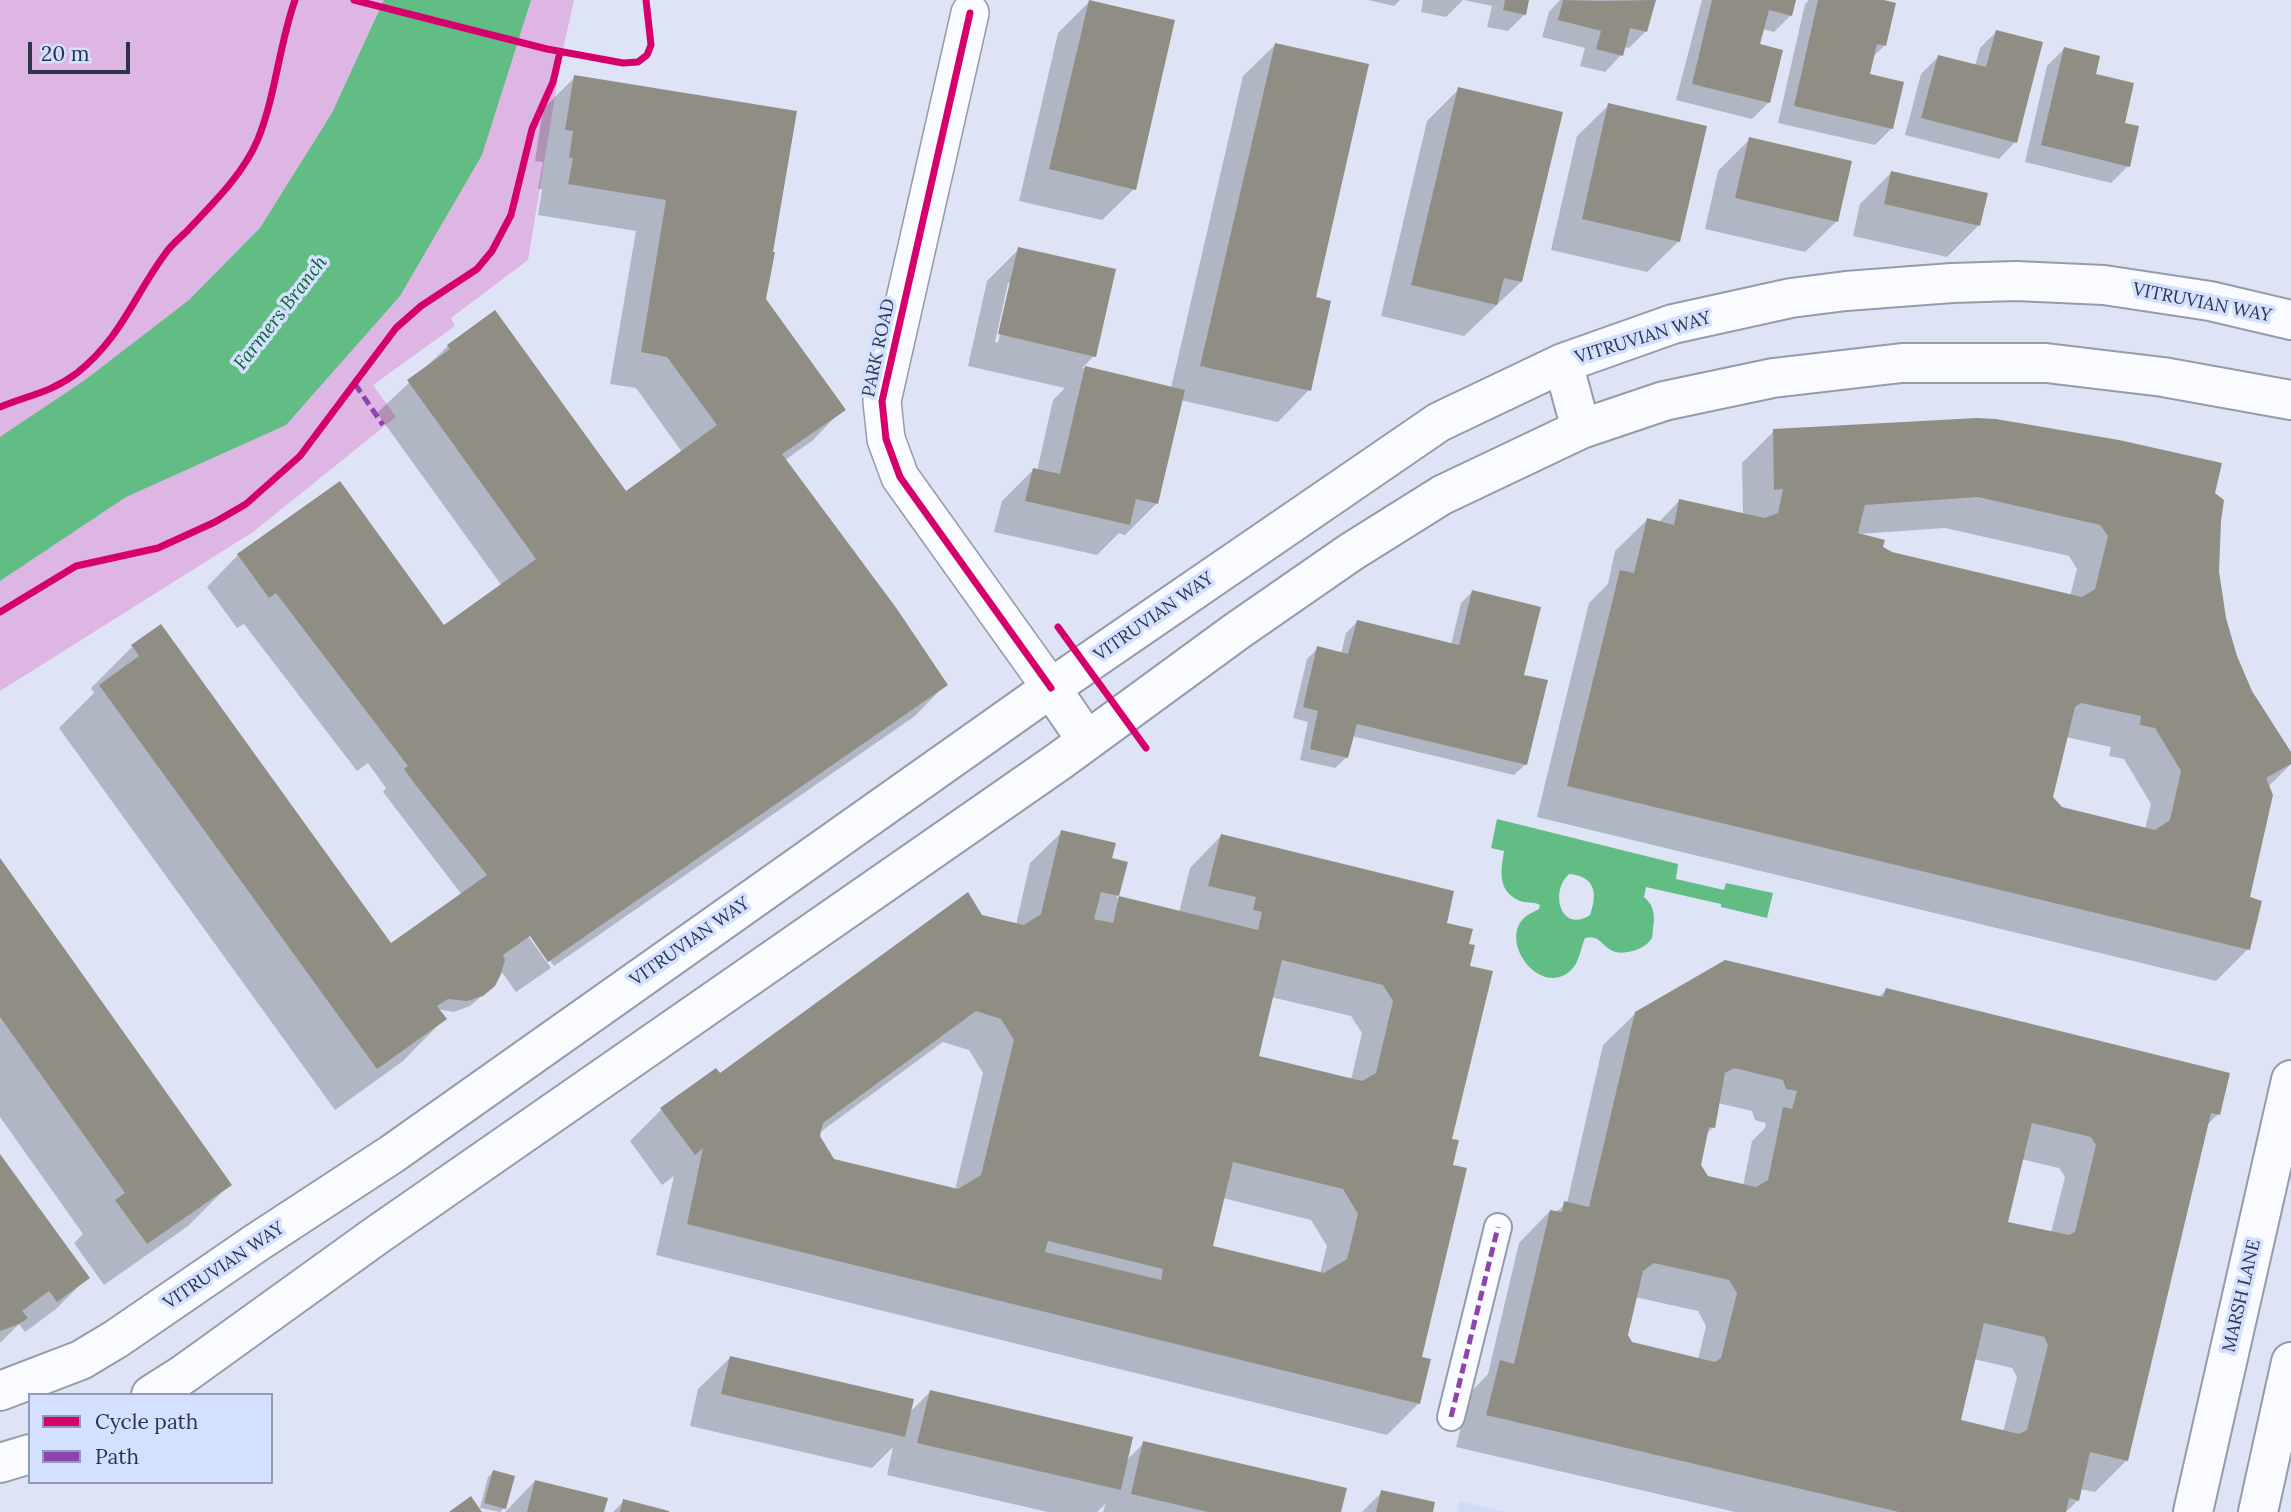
<!DOCTYPE html>
<html>
<head>
<meta charset="utf-8">
<style>
	body { margin:0 }
	#map { position:relative; width:2291px; height:1512px; overflow:hidden; background:#dee4f5; font-family:Lora,serif }
	canvas { display:block }
	.legend { position:absolute; left:28px; top:1393px; width:245px; height:91px; box-sizing:border-box; background:#d4e0ff; border:2px solid #919bb6; margin:0; padding:9px 12px; list-style:none; font-size:21px; color:#2d3448 }
	.legend li { display:flex; align-items:center; gap:14px; height:35px }
	.legend b { width:35px; border:2px solid #919bb6 }
	.scale { position:absolute; left:28px; top:42px; width:102px; height:32px; box-sizing:border-box; border:4px solid #2d3448; border-top:0; padding-left:9px; font-size:21px; line-height:24px; white-space:nowrap; color:#2d3448; -webkit-text-stroke:5px #d4e0ff; paint-order:stroke }
</style>
</head>
<body>
<div id="map">
<canvas width="2291" height="1512"></canvas>
<ul class="legend">
<li><b style="height:9px;background:#d6006c"></b>Cycle path</li>
<li><b style="height:9px;background:#8e44ad"></b>Path</li>
</ul>
<div class="scale">20 m</div>
</div>
<script>
const context = document.querySelector('canvas').getContext('2d');
context.lineJoin = 'round';
function paint(path, color) {
  context.fillStyle = color;
  context.fill(path, 'evenodd');
}
function trace(path, color, width, dash) {
  context.strokeStyle = color;
  context.lineWidth = width;
  context.lineCap = dash ? 'butt' : 'round';
  context.setLineDash(dash || []);
  context.stroke(path);
}
function drawText(font, color, halo, rows, align = 'center') {
  context.font = font + ' Lora,serif';
  context.lineWidth = 7;
  context.setLineDash([]);
  context.textBaseline = 'middle';
  context.strokeStyle = halo;
  context.fillStyle = color;
  for (const [text, x, y, turn = 0] of rows) {
    context.save();
    context.translate(x, y);
    context.rotate((+turn || 0) * Math.PI / 180);
    context.textAlign = isNaN(turn) ? turn : align;
    if (halo) context.strokeText(text, 0, 0);
    context.fillText(text, 0, 0);
    context.restore();
  }
}
paint(new Path2D(`
	M1459 1501 1506 1512H1457Z`), '#d1dbf6');
paint(new Path2D(`
	M0 0H574L562 54 528 260 451 318 455 326 373 385 396 417 253 532 0 691Z`), '#ddb6e4');
paint(new Path2D(`
	M384 0H531L482 155 400 296 286 425 126 497 0 581V437L85 380 189 300 260 228 332 113Z
	M1497 819 1678 864 1676 879 1724 890 1726 883 1773 893 1767 918 1721 907V904L1646 887 1644 897C1652 904 1654 910 1654 921 1653 925 1653 933 1652 938 1646 949 1624 956 1613 951 1601 946 1600 934 1585 938 1580 949 1580 963 1569 972 1539 996 1498 941 1525 917 1528 914 1534 912 1539 909L1540 905C1533 901 1526 904 1518 900 1497 890 1501 870 1504 851L1491 848ZM1569 874C1595 876 1598 893 1590 915 1561 934 1549 892 1569 874Z`), '#61bd84');
paint(new Path2D(`
	M1368 0H1400L1394 6Z
	M1423 0H1463L1446 17 1421 12Z
	M1464 0H1527L1525 14 1508 31 1487 27 1492 6Z
	M1560 0H1654L1646 31 1629 48 1624 47 1621 55 1605 72 1580 66 1585 48 1542 37 1549 12Z
	M1702 0H1794L1791 15 1774 32 1762 29 1758 45 1769 102 1752 119 1676 100Z
	M1809 0H1876L1885 45 1872 58 1868 75 1892 128 1875 145 1778 123 1805 4Z
	M1089 2 1134 189 1102 220 1019 201 1058 33Z
	M1997 31 2015 142 1999 159 1905 135 1921 74 1938 57 1975 66 1980 48Z
	M1275 45 1314 298 1309 390 1278 422 1180 400 1157 503 1125 535 1119 533 1097 555 994 532 1002 501 1033 470 1037 471 1053 400 1065 388 968 366 987 281 1019 249 1094 356 1082 368 1171 388 1243 76ZM1008 283H1012L998 343 995 342Z
	M2064 49 2094 75 2128 166 2111 183 2025 162 2047 66Z
	M575 77 764 299 843 409 812 441 785 460 946 684 915 716 554 966 508 901H503L551 968 516 992 501 971 494 985 470 1006 454 1012 437 1009 444 1019 403 1061 335 1110 59 728 94 693 91 688 132 647 391 946 462 895 383 792 386 788 368 763 357 771 244 624 237 628 207 587 238 555 444 627 502 586 377 413 448 346 625 493 682 452 636 388 610 384 636 231 538 215 542 189H538L543 162 535 161 543 109Z
	M1459 89 1521 282 1464 336 1381 316 1427 121Z
	M1609 105 1679 241 1647 272 1551 250 1577 136Z
	M1750 139 1837 221 1805 252 1705 229 1718 171Z
	M1892 172 1978 226 1947 257 1853 236 1860 204Z
	M1774 431 2213 494 2219 521 2217 571 2225 618 2235 657 2251 692 2291 754V764L2268 787 2248 898V949L2216 981 1537 817 1589 603 1608 584 1615 551 1647 520 1658 523 1679 501 1743 515 1742 463ZM1945 528 2069 556 2077 569 2070 596 1892 553 1858 534ZM2066 737 2111 747 2109 756 2124 759 2151 804 2145 829 2061 809 2052 797Z
	M1472 592 1522 676 1526 764 1514 775 1352 736 1347 757 1335 768 1300 760 1308 722 1293 718 1307 659 1318 648 1341 654 1346 633 1357 622 1451 645 1461 603Z
	M1062 832 1110 859 1125 863 1117 898 1179 913 1190 868 1221 836 1444 924 1467 945 1468 967 1450 1140 1420 1358 1419 1403 1387 1435 656 1255 674 1176 662 1185 630 1141 661 1110 981 916 1016 925 1030 863ZM1271 997 1351 1016 1362 1033 1351 1080 1256 1061ZM943 1042 969 1050 983 1073 955 1190 833 1160 818 1137 819 1133ZM1223 1198 1311 1220 1327 1246 1320 1274 1210 1252Z
	M0 861 230 1184 188 1226 104 1285 74 1243 83 1234 0 1117Z
	M1886 990 2218 1114 2205 1127 2127 1460 2095 1492 2080 1489 2078 1500 2066 1512H1735L1456 1447 1469 1394 1488 1374 1519 1243 1550 1211 1555 1213 1567 1203 1603 1045 1636 1013 1878 998ZM1718 1103 1752 1111 1755 1120 1766 1123 1765 1128 1752 1141 1743 1186 1707 1178 1699 1165 1706 1135 1713 1127ZM2021 1159 2059 1168 2065 1177 2051 1233 2006 1223ZM1635 1297 1698 1311 1706 1326 1698 1360 1630 1344 1626 1335ZM1974 1359 2012 1368 2017 1377 2003 1432 1959 1421Z
	M0 1156 87 1278 56 1309 25 1332 19 1324 0 1343Z
	M730 1358 909 1413 930 1392 1126 1461 1144 1443 1339 1512H1103L1106 1503 1097 1512H1048L887 1475 893 1447 872 1468 690 1426 698 1389Z
	M493 1472 504 1508 500 1512 480 1508 488 1477Z
	M535 1481 603 1512H505Z
	M1382 1492 1431 1512H1362Z
	M624 1501 666 1512H613Z`), '#0003');
paint(new Path2D(`
	M1089 0 1175 20 1136 190 1049 169Z
	M1505 0H1529L1526 15 1503 10Z
	M1563 0 1599 1 1656 0 1647 32 1630 28 1623 56 1596 49 1601 31 1558 20Z
	M1712 0H1796L1792 16 1769 10 1760 44 1783 50 1770 103 1692 84Z
	M1818 0H1884L1896 3 1886 46 1877 44 1870 74 1904 82 1893 129 1794 106Z
	M1996 30 2043 42 2017 143 1921 118 1938 55 1986 67Z
	M1275 43 1369 64 1316 297 1331 301 1311 391 1200 366Z
	M2064 47 2100 56 2096 74 2134 83 2125 123 2139 126 2130 167 2041 145Z
	M574 75 797 111 773 252H775L766 299 846 410 782 454 897 609 948 685 548 962 530 936 503 955 505 960 501 974 495 986 483 996 467 1001 448 999 437 1006 447 1019 377 1069 99 685 139 656 131 645 161 624 391 943 487 875 414 783 404 769 408 766 276 593 269 598 237 554 340 481 444 625 536 559 407 380 450 349 447 345 495 310 626 491 717 425 667 357 641 352 666 200 568 184 573 158H569L573 131 565 130Z
	M1458 87 1563 112 1522 282 1504 278 1497 305 1411 285Z
	M1608 103 1707 126 1680 242 1582 219Z
	M1749 137 1852 161 1838 222 1735 198Z
	M1891 171 1988 193 1980 226 1884 204Z
	M1018 247 1116 269 1096 357 998 334Z
	M1085 366 1185 390 1158 504 1136 499 1130 525 1025 501 1033 468 1060 474Z
	M1977 418 1996 419 2119 440 2222 463 2215 493 2224 500 2221 521 2219 571 2226 618 2237 656 2252 691 2291 752V764L2266 778 2273 795 2250 897 2262 901 2250 950 1567 786 1620 570 1634 573 1647 518 1674 525 1679 499 1765 518 1778 513 1783 489 1774 490 1773 429ZM1978 497 2100 525 2108 536 2095 589 2082 597 1892 552 1883 547 1885 540 1858 533 1865 505ZM2081 703 2141 716 2140 725 2155 728 2181 771 2170 820 2155 830 2062 807 2053 797 2075 707Z
	M1472 590 1541 607 1524 675 1548 680 1527 765 1357 724 1348 758 1310 749 1318 711 1303 707 1317 646 1348 654 1357 620 1459 645Z
	M1061 830 1116 843 1112 858 1128 862 1119 896 1258 930 1262 912 1253 910 1256 897 1208 886 1221 834 1454 891 1447 923 1473 929 1469 944 1475 945 1470 966 1493 971 1452 1139 1459 1140 1453 1165 1467 1168 1422 1357 1431 1359 1420 1404 687 1224 703 1148 695 1155 660 1108 716 1068 720 1073 968 892 982 915 1024 925 1041 914ZM1101 892 1119 896 1113 923 1094 919ZM1282 960 1383 985 1393 1001 1376 1073 1362 1081 1259 1056ZM976 1011 1001 1019 1014 1040 981 1175 958 1189 834 1159 820 1136 823 1123ZM1233 1162 1343 1189 1358 1214 1347 1259 1324 1273 1213 1246ZM1048 1241 1163 1269 1161 1280 1045 1252Z
	M0 858 232 1185 147 1244 115 1200 125 1193 0 1017Z
	M1725 960 1883 997 1886 988 2230 1073 2220 1115 2211 1113 2128 1461 2090 1452 2079 1501 2069 1498 2066 1512H1899L1486 1415 1500 1360 1514 1364 1550 1210 1562 1212 1564 1201 1589 1207 1635 1012ZM1734 1068 1783 1080 1786 1089 1797 1091 1792 1109 1783 1107 1768 1180 1756 1187 1708 1176 1701 1165 1709 1127 1715 1128 1725 1073ZM2032 1123 2091 1137 2096 1145 2075 1232 2069 1235 2008 1222ZM1654 1263 1729 1280 1737 1293 1721 1358 1715 1362 1632 1342 1628 1335 1643 1271ZM1984 1323 2044 1337 2048 1345 2027 1430 2019 1434 1961 1420Z
	M0 1154 90 1278 57 1302 49 1291 22 1311 28 1318 19 1324 0 1331Z
	M730 1356 914 1399 905 1437 721 1394Z
	M930 1390 1133 1437 1121 1490 917 1443Z
	M1143 1441 1347 1488 1341 1512H1208L1131 1494Z
	M493 1470 515 1476 506 1509 484 1503Z
	M535 1480 608 1498 604 1512H527Z
	M1381 1490 1435 1502 1433 1512H1376Z
	M471 1496 482 1512H449Z
	M623 1499 669 1511V1512H620Z`), '#908e84');
const pedestrian = new Path2D(`
	M1451 1417 1498 1227`);
const minor = new Path2D(`
	M970 13 882 401 886 439 900 477 1051 688`);
const secondary = new Path2D(`
	M1563 363 1581 429
	M1051 688 1087 741
	M0 1391 81 1360 116 1339 256 1243 392 1154 1051 688 1439 422 1563 363 1673 324 1791 298 1846 291 1952 283 2016 281 2104 285 2210 301 2291 320
	M151 1395 184 1374 377 1235 1058 762 1237 631 1351 552 1442 495 1581 429 1664 401 1773 378 1902 363H2046L2163 377 2291 400
	M0 1463 30 1454
	M2193 1512 2291 1080
	M2258 1512 2291 1362`);
trace(pedestrian, '#959bab', 30);
trace(minor, '#959bab', 40);
trace(secondary, '#959bab', 42);
trace(pedestrian, '#fafbfe', 26);
trace(minor, '#fafbfe', 37);
trace(secondary, '#fafbfe', 38);
trace(new Path2D(`
	M355 384 383 425
	M1451 1417 1498 1227`), '#8e44ad', 5, [10, 5]);
trace(new Path2D(`
	M354 0 547 49 623 63 638 62 647 55 651 45 646 0
	M970 13 882 401 886 439 900 477 1051 688
	M0 407C29 395 50 393 77 373 121 338 134 296 165 254 171 245 180 238 187 231 213 203 243 175 258 139 276 94 279 45 295 0
	M0 612 76 566 158 548 215 522 246 504 300 456 396 328 421 306 477 269 492 251 511 215 532 129 553 82 560 52
	M1058 627 1146 748`), '#d6006c', 7);
drawText('18px', '#2d3448', '#d4e0ff', [
	["VITRUVIAN WAY",2202,303,11],
	["VITRUVIAN WAY",1643,338,-17],
	["PARK ROAD",879,348,-78],
	["VITRUVIAN WAY",1154,617,-35],
	["VITRUVIAN WAY",690,942,-35],
	["VITRUVIAN WAY",224,1266,-34],
	["MARSH LANE",2242,1296,-77]
]);
drawText('italic 19px', '#086229', '#d4e0ff', [
	["Farmers Branch",281,313,-52]
]);
</script>
</body>
</html>
